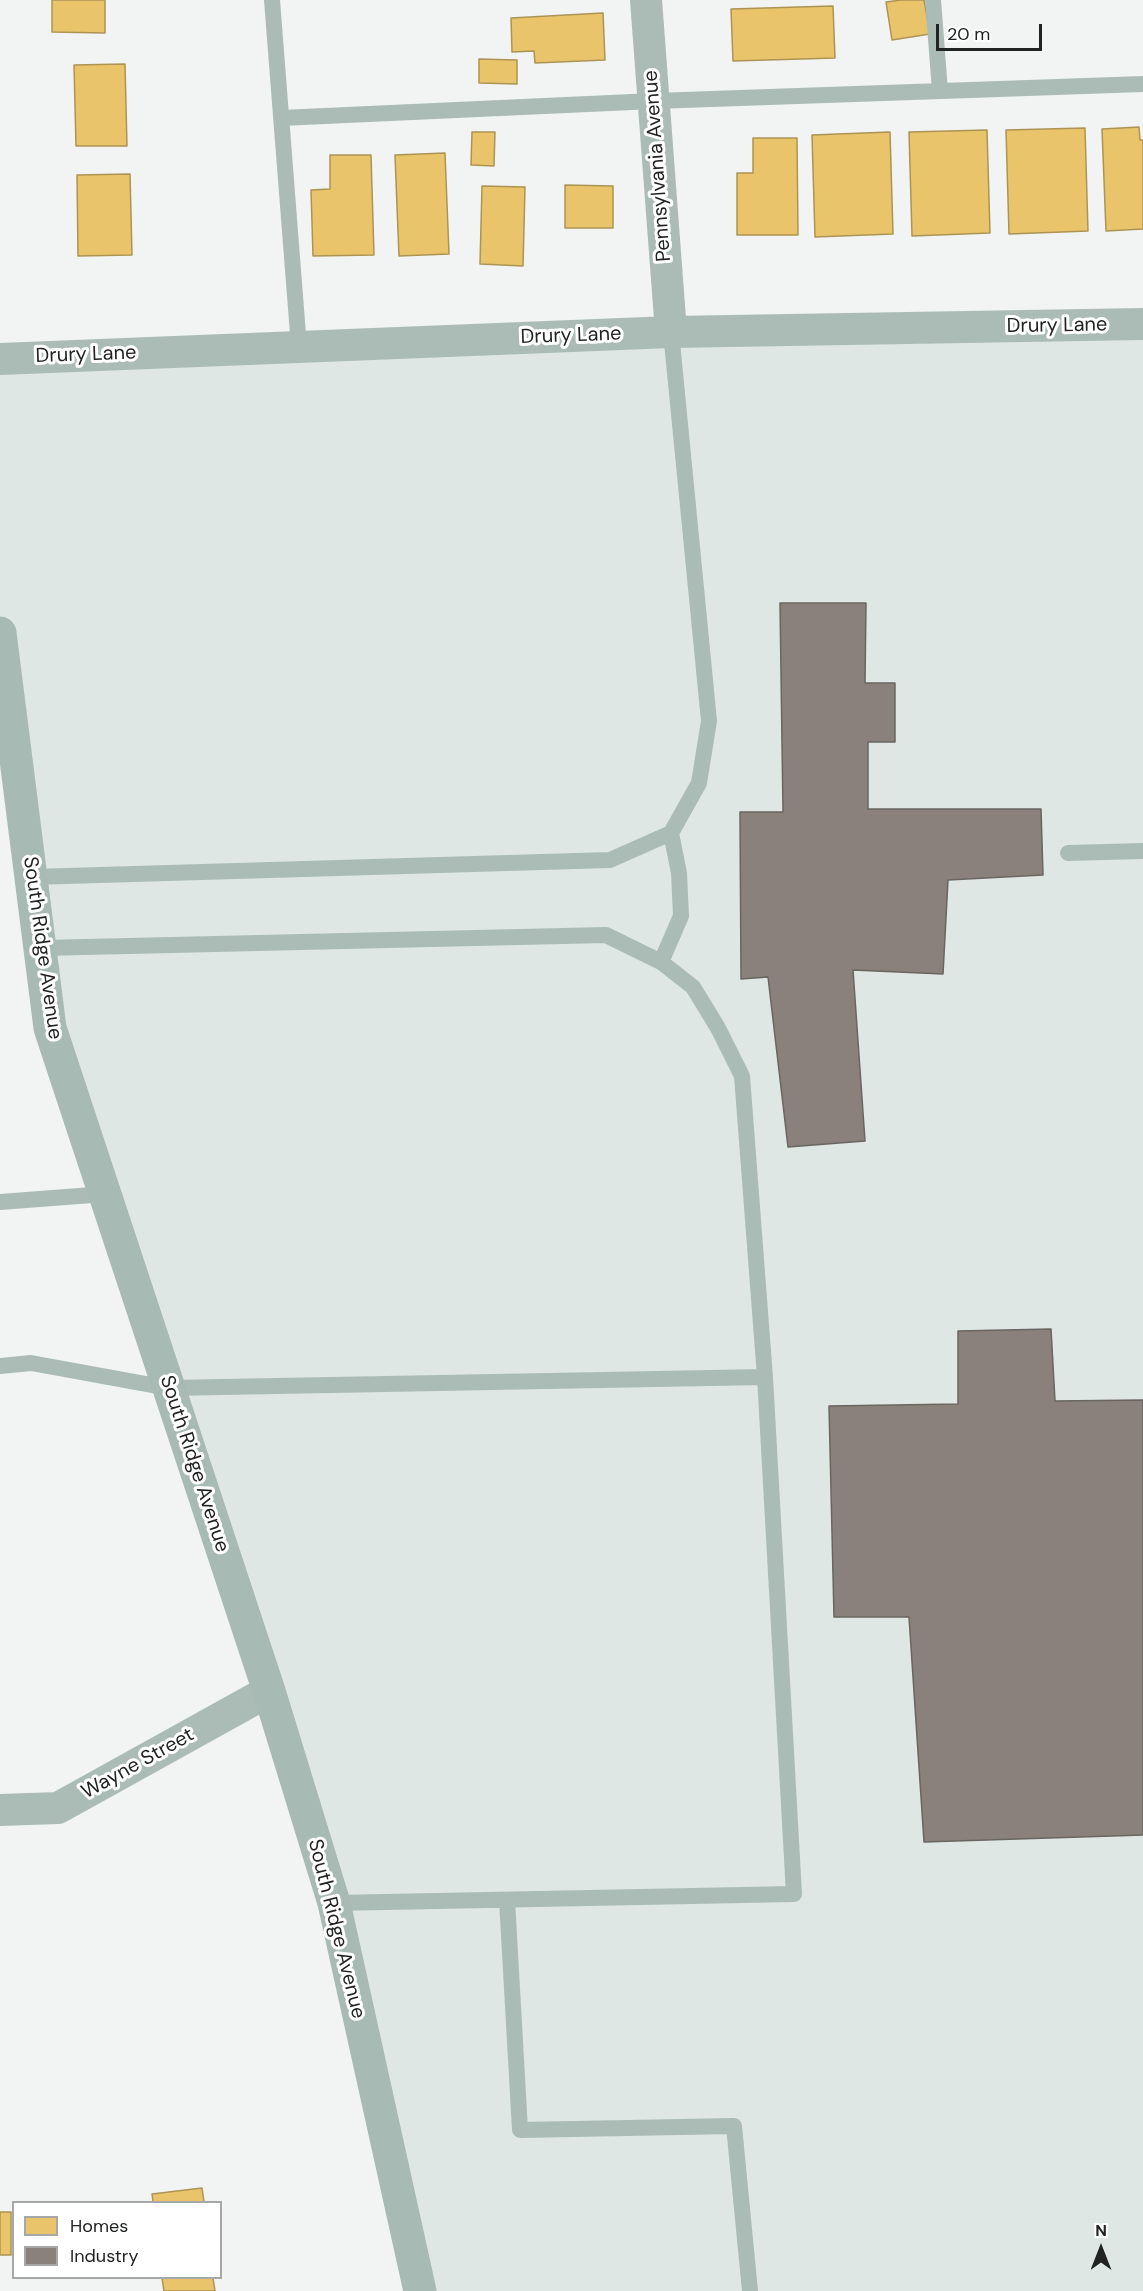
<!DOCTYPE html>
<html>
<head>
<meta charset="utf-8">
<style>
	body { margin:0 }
	#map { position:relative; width:1143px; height:2291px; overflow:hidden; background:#f1f4f3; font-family:"DM Sans",sans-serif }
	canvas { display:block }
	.legend { position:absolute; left:12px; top:2201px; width:210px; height:78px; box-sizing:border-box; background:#fff; border:2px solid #a6a7a7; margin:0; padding:8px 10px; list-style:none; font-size:18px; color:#212322 }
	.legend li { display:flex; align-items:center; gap:12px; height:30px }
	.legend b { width:30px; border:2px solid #a6a7a7 }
	.north { position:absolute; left:1071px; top:2219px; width:60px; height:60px; -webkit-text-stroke:4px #fff; paint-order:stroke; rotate:0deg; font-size:16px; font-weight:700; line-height:24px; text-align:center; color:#212322 }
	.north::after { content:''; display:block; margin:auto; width:21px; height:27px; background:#212322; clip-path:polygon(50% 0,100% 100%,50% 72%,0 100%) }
	.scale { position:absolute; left:936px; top:24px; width:106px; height:27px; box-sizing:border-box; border:3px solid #212322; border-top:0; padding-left:8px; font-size:18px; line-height:21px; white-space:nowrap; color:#212322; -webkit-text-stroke:4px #fff; paint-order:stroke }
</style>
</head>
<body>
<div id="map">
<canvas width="1143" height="2291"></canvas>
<ul class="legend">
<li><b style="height:16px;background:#e9c46a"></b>Homes</li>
<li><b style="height:16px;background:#8a817c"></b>Industry</li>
</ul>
<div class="north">N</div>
<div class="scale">20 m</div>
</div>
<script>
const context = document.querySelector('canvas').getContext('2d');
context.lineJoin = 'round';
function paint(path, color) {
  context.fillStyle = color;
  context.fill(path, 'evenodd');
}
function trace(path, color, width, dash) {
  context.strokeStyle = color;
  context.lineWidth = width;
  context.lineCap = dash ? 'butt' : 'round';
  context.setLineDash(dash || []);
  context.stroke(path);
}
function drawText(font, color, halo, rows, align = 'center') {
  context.font = font + ' "DM Sans",sans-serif';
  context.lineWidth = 6;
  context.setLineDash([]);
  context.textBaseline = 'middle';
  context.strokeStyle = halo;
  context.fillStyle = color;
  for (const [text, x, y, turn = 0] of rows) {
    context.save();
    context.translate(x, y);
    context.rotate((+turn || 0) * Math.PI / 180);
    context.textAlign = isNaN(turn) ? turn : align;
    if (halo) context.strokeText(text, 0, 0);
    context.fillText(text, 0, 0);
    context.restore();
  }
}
paint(new Path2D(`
	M1143 324V2291H420L334 1903 50 1028 0 633V359Z`), '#dee7e4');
const homes = new Path2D(`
	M52 0H105V33L52 32Z
	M901 0H924L930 34 892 40 886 2Z
	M833 6 835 58 733 61 731 9Z
	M603 13 605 60 535 63 534 51 512 52 511 18Z
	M479 59 517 60V84L479 83Z
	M125 64 127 146H76L74 65Z
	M1139 127 1140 140H1143V229L1106 231 1102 129Z
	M1085 128 1088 231 1009 234 1006 130Z
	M987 130 990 233 912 236 909 132Z
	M472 132H495L494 166 471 165Z
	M890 132 893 234 815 237 812 135Z
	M753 138H797L798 235H737V173H753Z
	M445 153 449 254 399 256 395 155Z
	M330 155H371L374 255 313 256 311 190 330 189Z
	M130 174 132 255 78 256 77 175Z
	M565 185 613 186V228H565Z
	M482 186 525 187 523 266 480 264Z
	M202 2188 204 2202H153L152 2194Z
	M0 2212H11V2255H0Z
	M162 2278H213L215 2291H164Z`);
paint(homes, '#e9c46a');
trace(homes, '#ad9454', 1.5);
const industry = new Path2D(`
	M780 603H866L865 683H895V742H868V809H1041L1043 875 948 880 943 974 853 970 865 1141 788 1147 768 977 741 979 740 812H783Z
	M1051 1329 1055 1401 1143 1400V1835L924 1842 909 1617H834L829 1406 958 1404V1331Z`);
paint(industry, '#8a817c');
trace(industry, '#6a6561', 1.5);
trace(new Path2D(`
	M272 0 299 347
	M933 0 940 91
	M281 118 654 101 1143 84
	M1068 853 1143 851
	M32 877 610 860 671 833 699 783 709 721 671 332
	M41 948 606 935 661 962 693 987 718 1028 742 1076 765 1377 794 1894 334 1903
	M661 962 681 916 679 873 671 833
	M0 1202 105 1194
	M0 1366 31 1363 168 1388 765 1377
	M507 1900 520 2130 734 2126 750 2291`), '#abbcb7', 16);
trace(new Path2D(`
	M646 0 671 332
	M0 359 671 332 1143 324
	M0 1810 58 1808 269 1691`), '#abbcb7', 32);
trace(new Path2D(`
	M0 633 50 1028 269 1691 334 1903 420 2291`), '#a7bab4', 33);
drawText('20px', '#212322', '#fff', [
	["Pennsylvania Avenue",658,166,-94],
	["Drury Lane",1057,326,-1],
	["Drury Lane",571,336,-2],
	["Drury Lane",86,355,-2],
	["South Ridge Avenue",42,948,82],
	["South Ridge Avenue",194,1464,72],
	["Wayne Street",138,1764,-29],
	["South Ridge Avenue",336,1929,76]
]);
</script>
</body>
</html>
